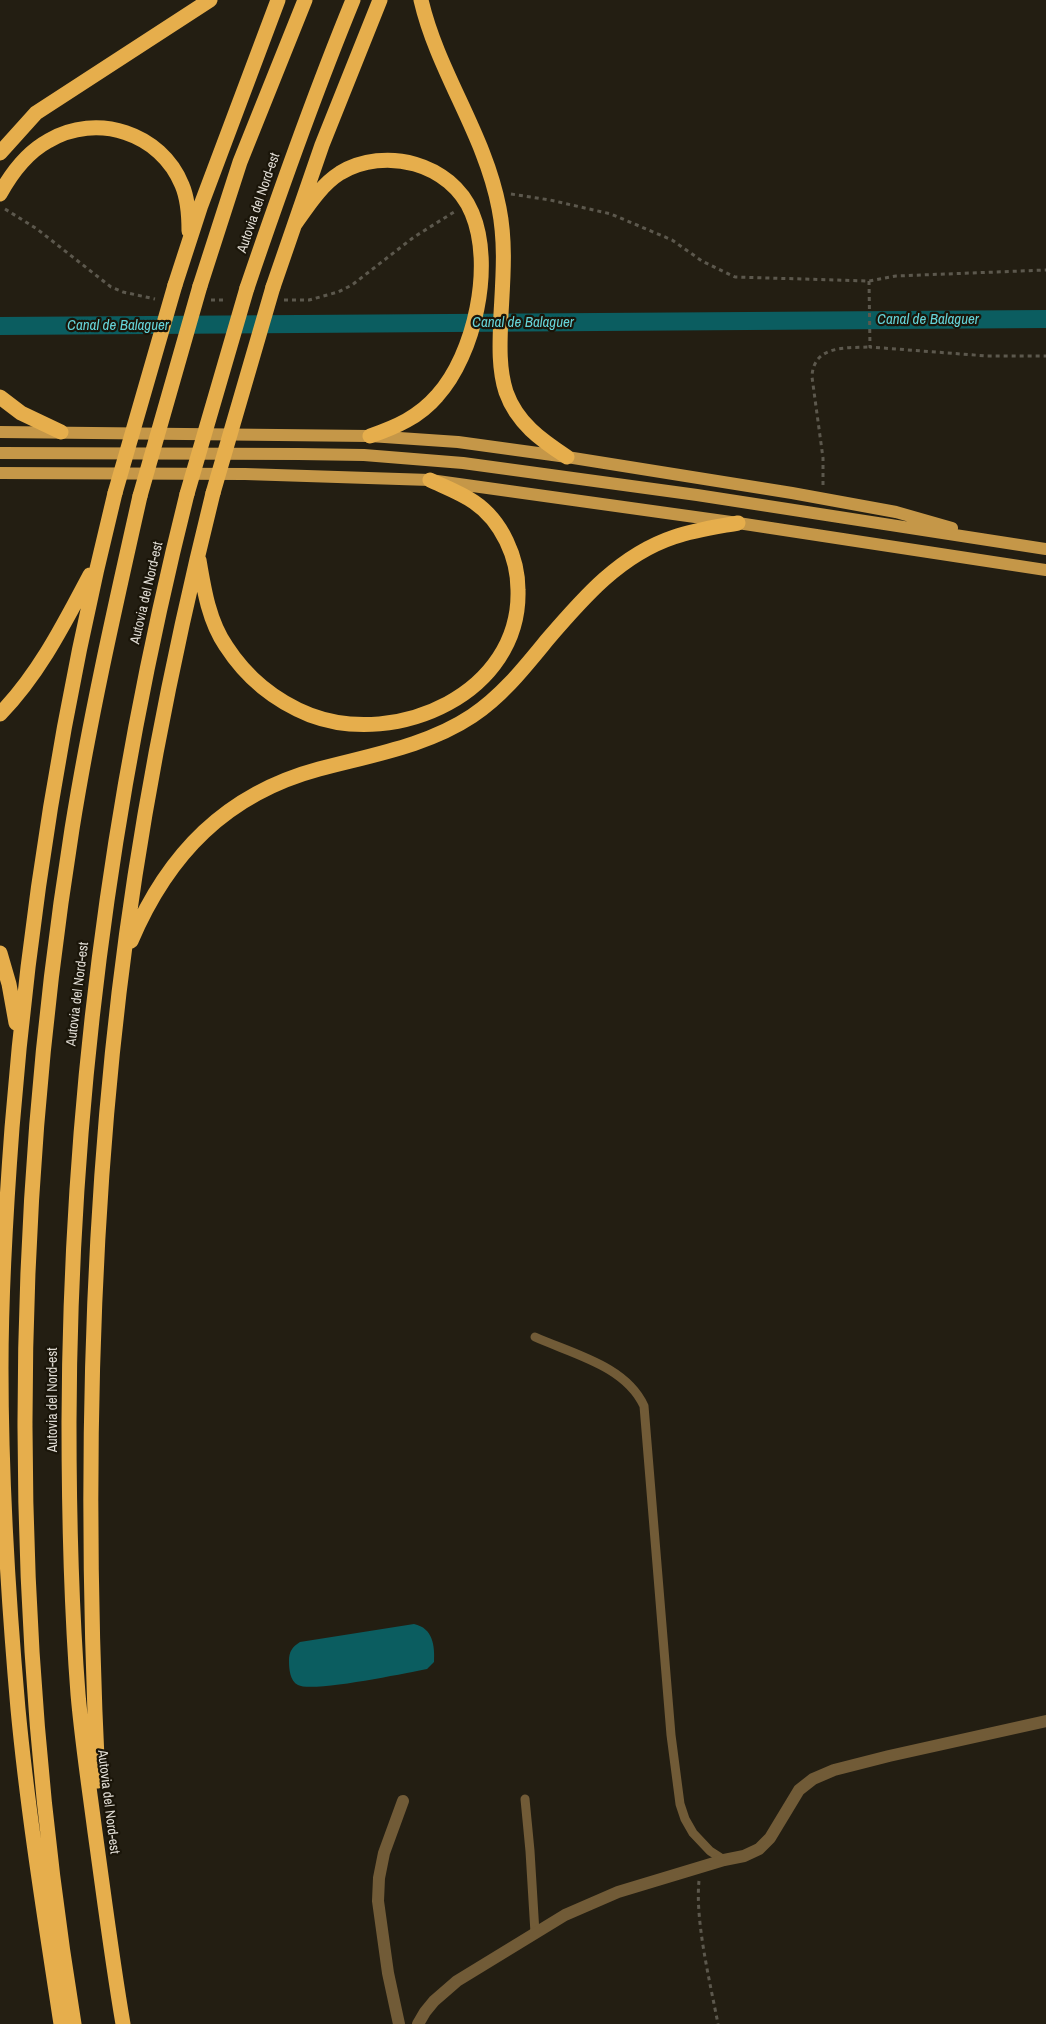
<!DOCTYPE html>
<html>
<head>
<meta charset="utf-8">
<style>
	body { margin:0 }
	canvas { display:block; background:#231e12 }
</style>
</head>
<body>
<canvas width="1046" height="2024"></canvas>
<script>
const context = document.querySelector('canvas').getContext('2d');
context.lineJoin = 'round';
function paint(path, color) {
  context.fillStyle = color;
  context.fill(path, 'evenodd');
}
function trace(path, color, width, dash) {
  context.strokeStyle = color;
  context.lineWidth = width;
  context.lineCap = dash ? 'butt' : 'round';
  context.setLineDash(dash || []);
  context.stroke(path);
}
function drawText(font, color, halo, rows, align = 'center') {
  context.font = font + ' "Archivo Narrow",sans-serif';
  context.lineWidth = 4.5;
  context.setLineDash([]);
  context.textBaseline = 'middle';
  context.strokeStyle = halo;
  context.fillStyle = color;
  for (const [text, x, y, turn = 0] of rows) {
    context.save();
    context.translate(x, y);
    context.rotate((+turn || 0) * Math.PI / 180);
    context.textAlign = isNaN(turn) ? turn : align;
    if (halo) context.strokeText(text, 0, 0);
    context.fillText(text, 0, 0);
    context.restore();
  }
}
paint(new Path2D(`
	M414 1624C433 1628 435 1646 434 1662L427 1669C406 1673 312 1693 298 1685 290 1681 289 1669 289 1661 289 1652 292 1647 300 1642Z`), '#0b5d60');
trace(new Path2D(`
	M0 326 1046 319`), '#0b5d60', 18);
trace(new Path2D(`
	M511 194 550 200 611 214 672 240 702 261 735 277 869 281 896 276 1046 270
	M5 209 37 229 111 287 123 292 155 299
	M869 281 870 347 987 356H1046
	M211 300H227
	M284 300H309L338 292 352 285 414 237 454 212
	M823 485V458L812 377C813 345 846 348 870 347
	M699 1881C695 1921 710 1982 718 2024`), '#5c584d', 3, [4, 4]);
trace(new Path2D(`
	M535 1337C573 1354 626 1366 644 1406L671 1735 680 1804 685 1819 693 1833 710 1851 724 1860
	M525 1799 530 1851 535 1933`), '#715b37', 9);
trace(new Path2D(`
	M399 2024 388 1973 378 1901 379 1878 384 1853 403 1801
	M418 2024 425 2012 434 2001 457 1981 565 1915 618 1892 724 1860 744 1856 759 1849 770 1838 799 1790 813 1779 834 1770 889 1756 1046 1721`), '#715b37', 12);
trace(new Path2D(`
	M0 432 370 436 458 442 567 457 792 493 896 512 952 528
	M0 453 298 454 364 455 463 463 697 495 1046 549
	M0 473 245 474 430 480 738 523 1046 570`), '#c59748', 12);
trace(new Path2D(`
	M421 0C438 73 485 134 499 208 506 243 503 278 501 314 500 340 498 367 506 392 517 423 541 440 567 457
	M0 153 36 113 210 0
	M0 194C11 174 28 152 48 141 97 112 161 133 182 185 188 199 189 216 189 231
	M295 224C308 206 321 185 340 173 385 146 451 163 472 213 494 265 475 354 437 396 419 417 396 427 370 436
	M175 285 201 205 278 0
	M200 286 240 162 305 0
	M273 287 322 145 380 0
	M247 288C280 191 314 95 353 0
	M0 397 21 413 61 432
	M199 560C204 590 209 621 226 646 246 677 275 701 310 715 397 748 521 693 518 590 518 558 502 521 474 502 461 493 445 487 430 480
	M0 714C39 674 64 624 90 575
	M131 941C168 854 226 794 319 769 371 755 427 746 472 716 502 696 524 668 547 640 583 598 620 555 674 537 694 530 716 527 738 523
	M0 953 9 984 16 1023
	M98 1781C85 1519 88 1254 119 993 139 824 172 658 213 493
	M61 2024C45 1919 28 1814 18 1709 8 1596 1 1482 1 1368 1 1288 6 1208 12 1128 29 914 63 702 115 493
	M74 2024C9 1629 9 1225 72 829 90 717 115 607 140 496
	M123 2024C112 1960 104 1896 95 1832 89 1786 82 1740 78 1694 71 1603 69 1513 69 1422 70 1106 110 801 187 494`), '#e6ae4c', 15);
trace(new Path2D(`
	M115 493 175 285
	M213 493 273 287
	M187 494 247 288
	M140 496 200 286`), '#e6ae4c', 15);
drawText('14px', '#dfdbd3', '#1a1509', [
	["Autovia del Nord-est",259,203,-71],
	["Autovia del Nord-est",147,593,-77],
	["Autovia del Nord-est",78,994,-83],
	["Autovia del Nord-est",53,1400,-90],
	["Autovia del Nord-est",108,1802,83]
]);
drawText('italic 15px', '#65d3d8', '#1a1509', [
	["Canal de Balaguer",928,320],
	["Canal de Balaguer",523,323],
	["Canal de Balaguer",118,326]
]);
</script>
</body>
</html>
